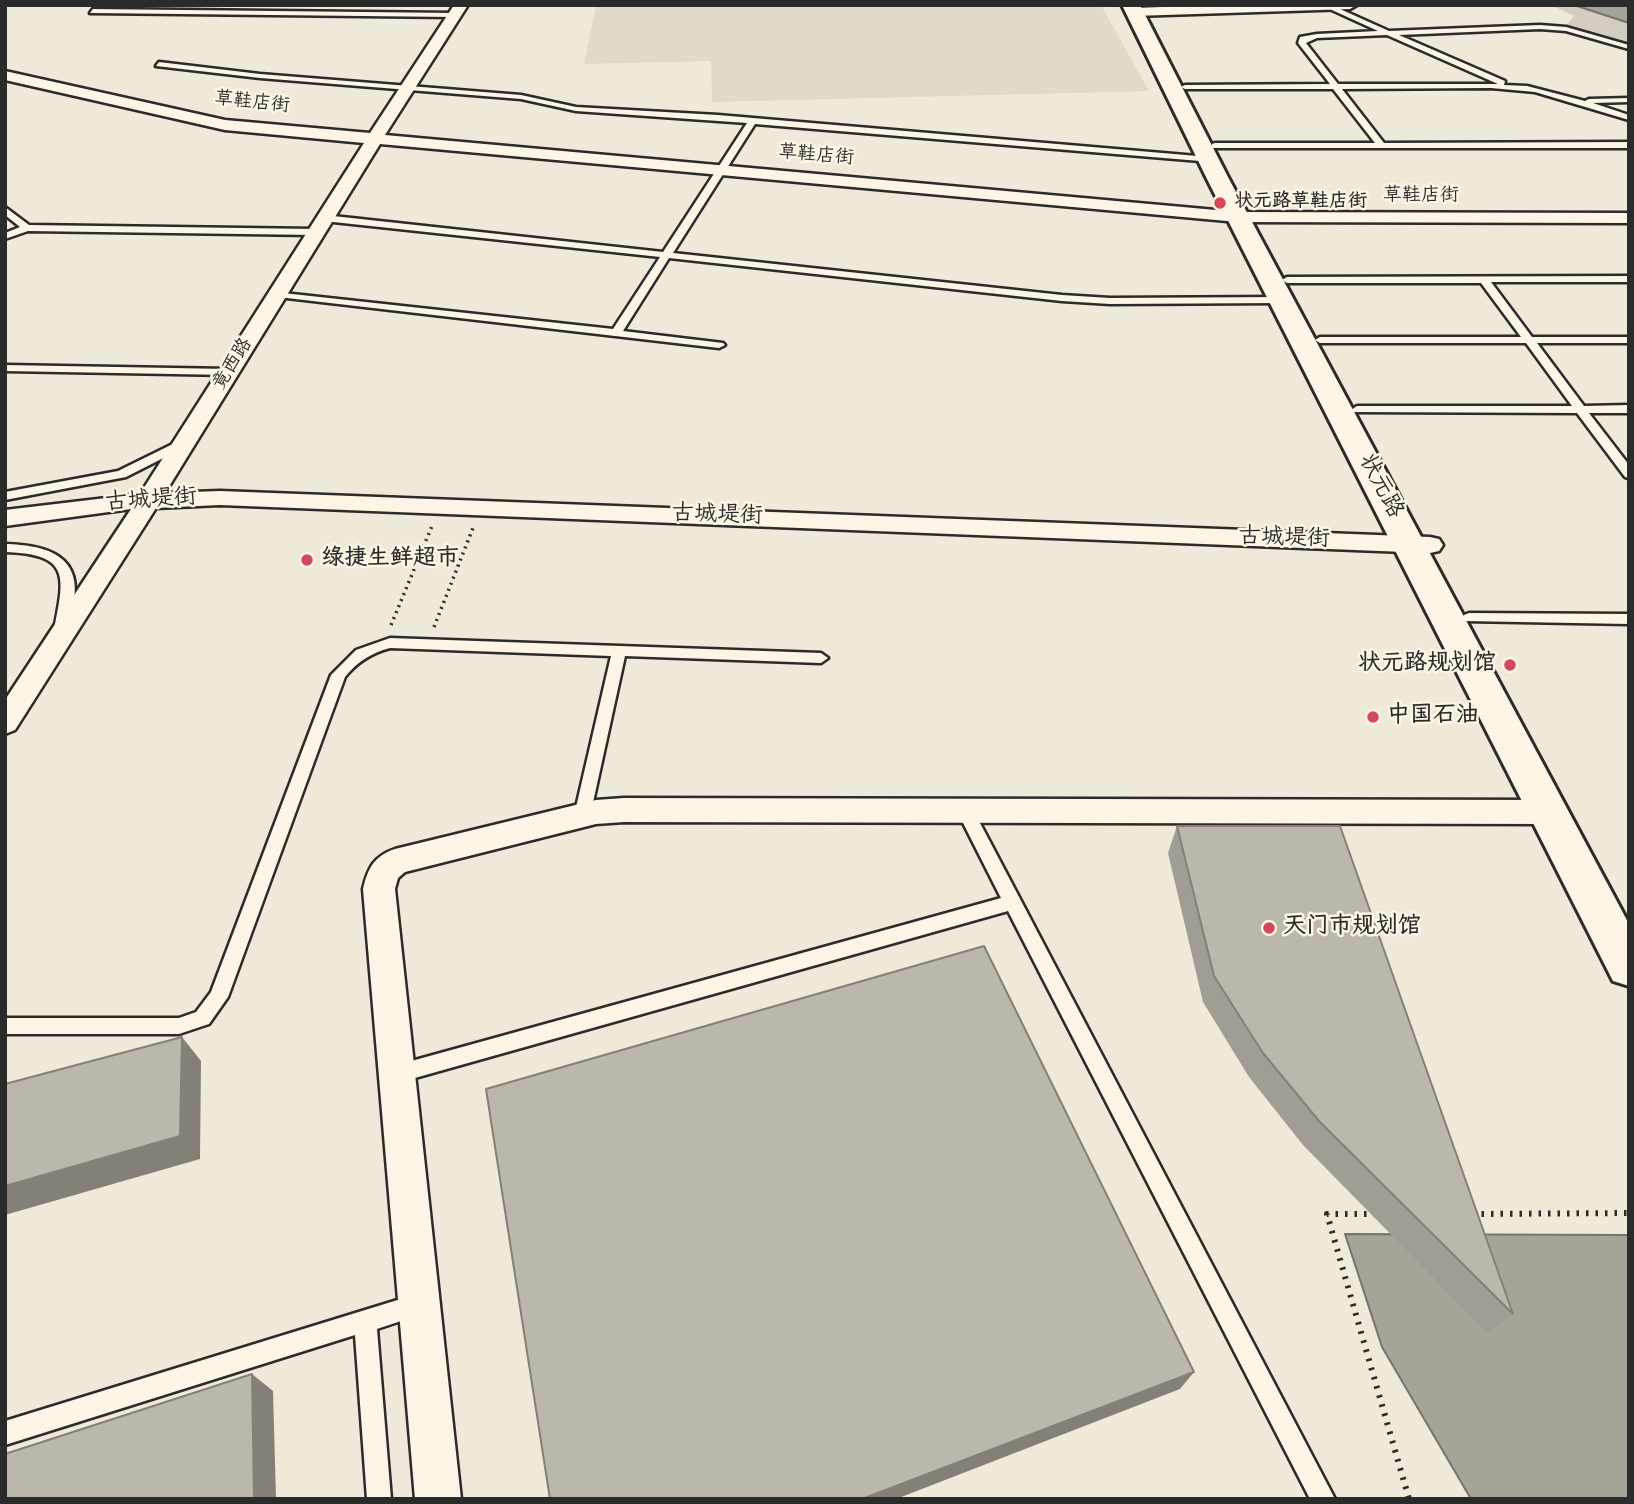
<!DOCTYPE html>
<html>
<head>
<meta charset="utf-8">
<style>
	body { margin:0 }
	#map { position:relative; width:1634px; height:1504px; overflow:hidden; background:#efe9da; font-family:"Gochi Hand",sans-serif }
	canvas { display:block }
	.frame { position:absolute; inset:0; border:7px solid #2b2b2b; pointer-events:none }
</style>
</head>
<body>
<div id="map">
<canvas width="1634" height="1504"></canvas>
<div class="frame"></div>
</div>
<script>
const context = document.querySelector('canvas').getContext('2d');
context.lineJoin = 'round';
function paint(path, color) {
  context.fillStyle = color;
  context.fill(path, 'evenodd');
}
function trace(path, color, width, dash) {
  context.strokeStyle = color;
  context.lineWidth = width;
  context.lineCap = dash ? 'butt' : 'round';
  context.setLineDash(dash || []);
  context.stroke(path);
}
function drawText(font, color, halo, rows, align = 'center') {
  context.font = font + ' "Gochi Hand","LXGW WenKai TC",sans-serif';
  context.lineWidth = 5;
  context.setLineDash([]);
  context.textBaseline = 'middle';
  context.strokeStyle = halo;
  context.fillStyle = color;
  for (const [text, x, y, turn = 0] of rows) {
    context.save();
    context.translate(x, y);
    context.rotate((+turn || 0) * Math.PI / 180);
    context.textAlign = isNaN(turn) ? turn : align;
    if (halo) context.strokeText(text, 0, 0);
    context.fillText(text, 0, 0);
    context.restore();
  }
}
paint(new Path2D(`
	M596 5H1101L1149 91 712 102 711 61 584 64Z`), '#e0dacc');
paint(new Path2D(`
	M1551 5H1629V47L1564 28 1574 16Z`), '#d2cdc0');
const water = new Path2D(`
	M1574 5H1629V23Z
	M1345 1234 1629 1235V1499H1471L1382 1347Z`);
paint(water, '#a6a399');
trace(water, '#75736d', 2);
const lane = new Path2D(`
	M1321 5H1331L1389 31 1540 25 1566 27 1629 45V49L1566 31 1540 29 1399 35 1505 81 1504 85 1527 86 1585 101 1589 99 1629 98V102L1593 103 1629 115V120L1535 92 1491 88 1342 89 1384 143 1629 142V148H1212V144L1215 143H1375L1333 89H1185L1181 87 1185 85 1330 84 1298 43 1300 37 1317 34 1378 31ZM1387 35 1498 84H1338L1306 43 1317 38Z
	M93 9 454 13 458 15 454 17 90 13Z
	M159 62 260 74 521 95 576 107 718 115 1209 157 1212 158V162L755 124 673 253 1062 295 1110 298 1282 297 1287 300 1282 303 1110 304 1062 301 669 258 623 331 723 343 725 345 719 348 278 297 274 296V292L613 329 660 257 324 221 319 218 324 215 663 252 747 123 576 111 521 99 260 78 156 66Z
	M5 207 29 225 315 229 320 232 315 235 28 231 5 239V233L20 227 5 215Z
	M1629 276V282H1491L1532 337H1629V343H1537L1584 406 1629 405V413H1589L1629 465V478L1625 477 1577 413 1353 412 1351 410 1357 406H1572L1526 343H1320L1315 340 1320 337H1521L1481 283H1287L1282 280 1287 277Z
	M5 365 229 369 235 372 229 375 5 371Z
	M185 438 189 439V445L126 477 5 500V492L118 471Z
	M5 544C47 545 84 556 73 606 71 615 70 625 66 633H56L54 630C64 578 72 554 5 552Z
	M1469 613 1629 614V624L1464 621 1462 618 1464 615Z
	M390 638 821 653 828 658 821 663 625 656 590 816 588 821H576L574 816 611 656 390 648C371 653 357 662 345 677L228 997 209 1024 179 1034H5V1018H179L196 1012 211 992 331 675 356 650Z
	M965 805 971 806 1019 897 1335 1499H1310L1008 911 397 1083 390 1080 387 1074 390 1068 397 1065 1001 898 957 811 959 806Z
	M417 1294 425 1297 428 1305 425 1313 377 1329 391 1499H367L355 1335 5 1445V1421Z`);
const street = new Path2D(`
	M454 5H468L385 135 1238 212 1629 213V223L1238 222 380 144 165 493 220 491 1430 537 1439 539 1443 545 1439 551 1430 553 220 505 156 508 15 730 5 734V700L131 509 5 526V510L140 494 364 143 225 130 5 80V71L225 120 370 133Z
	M1218 5H1357L1350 9 1134 16 1127 12 1134 8Z
	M624 798 1548 800 1559 803 1564 812 1559 821 1548 824 624 822 596 824 405 872 398 878 395 889 461 1499H415L363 889C368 868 374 856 395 849L596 800Z`);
const primary = new Path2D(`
	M1122 5H1140L1229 179 1629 924V986L1613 981 1207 179Z`);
trace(lane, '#2b2b2b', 5);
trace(street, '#2b2b2b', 5);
trace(primary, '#2b2b2b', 6);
trace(new Path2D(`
	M391 625 432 526
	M434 627 473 528`), '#2b2b2b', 3.5, [2, 4.5]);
trace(new Path2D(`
	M1376 1214H1327L1409 1499
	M1472 1214 1629 1213`), '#2b2b2b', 6, [2.5, 7]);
paint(lane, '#fcf5e5');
paint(street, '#fcf5e5');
paint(primary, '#fcf5e5');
paint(new Path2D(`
	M1177 826 1513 1314 1488 1333 1303 1145 1249 1077 1203 1002 1168 853Z`), '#a29d94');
paint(new Path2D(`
	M182 1037 201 1061 200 1159 5 1215V1186Z
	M1194 1372 1180 1389 896 1499H862Z
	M252 1374 273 1391 276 1499H254Z`), '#848078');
const building = new Path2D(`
	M1177 826H1340L1513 1314 1319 1121 1263 1053 1214 976Z
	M984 946 1194 1372 862 1499H550L486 1089Z
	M182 1037 180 1136 5 1186V1084Z
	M252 1374 254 1499H5V1454Z`);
paint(building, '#bcb7ac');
trace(building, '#848078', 2);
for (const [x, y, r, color] of [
	[1220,203,7,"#d1495b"],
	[307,560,7,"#d1495b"],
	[1510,665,7,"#d1495b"],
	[1373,717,7,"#d1495b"],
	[1269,928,7,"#d1495b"]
]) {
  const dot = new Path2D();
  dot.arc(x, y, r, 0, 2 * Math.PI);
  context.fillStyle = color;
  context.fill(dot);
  trace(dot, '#fcf5e5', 2.5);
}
drawText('19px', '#2b2b2b', '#fcf5e5', [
	["草鞋店街",252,104,6],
	["草鞋店街",816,157,5],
	["草鞋店街",1421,197],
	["竟西路",234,365,-58]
]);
drawText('bold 19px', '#2b2b2b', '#fcf5e5', [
	["状元路草鞋店街",1234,203]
], 'left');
drawText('23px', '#2b2b2b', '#fcf5e5', [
	["状元路",1379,487,62],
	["古城堤街",151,502,-4],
	["古城堤街",717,517,2],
	["古城堤街",1284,540,2]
]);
drawText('bold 23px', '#2b2b2b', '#fcf5e5', [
	["绿捷生鲜超市",321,560],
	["状元路规划馆",1496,665,"right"],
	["中国石油",1387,717],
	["天门市规划馆",1283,928]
], 'left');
</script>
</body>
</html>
